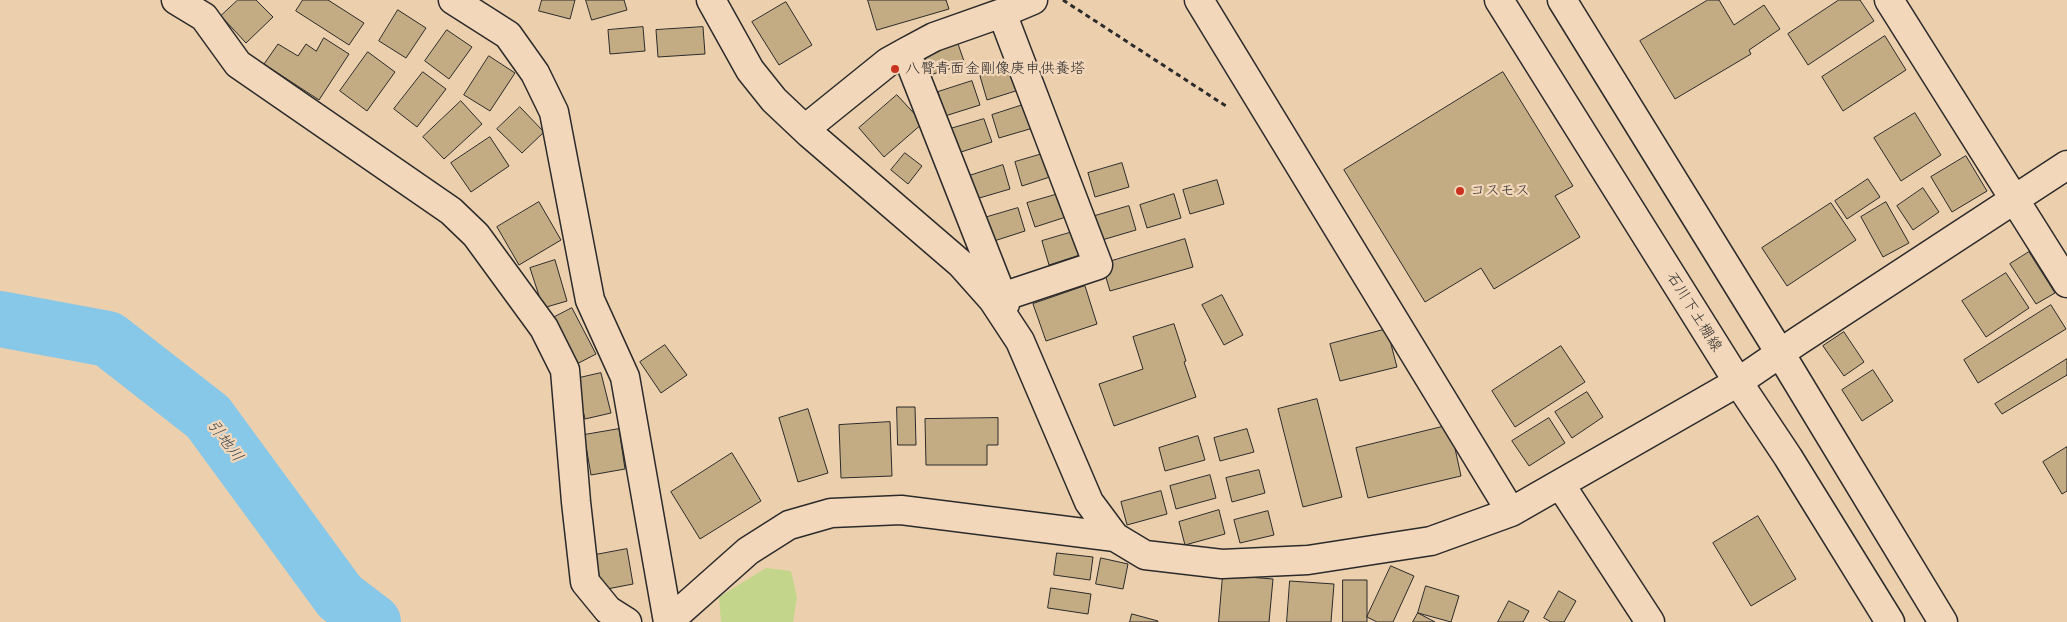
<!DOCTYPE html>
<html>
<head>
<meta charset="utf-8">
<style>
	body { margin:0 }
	canvas { display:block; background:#ecd0ae }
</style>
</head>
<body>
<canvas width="2067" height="622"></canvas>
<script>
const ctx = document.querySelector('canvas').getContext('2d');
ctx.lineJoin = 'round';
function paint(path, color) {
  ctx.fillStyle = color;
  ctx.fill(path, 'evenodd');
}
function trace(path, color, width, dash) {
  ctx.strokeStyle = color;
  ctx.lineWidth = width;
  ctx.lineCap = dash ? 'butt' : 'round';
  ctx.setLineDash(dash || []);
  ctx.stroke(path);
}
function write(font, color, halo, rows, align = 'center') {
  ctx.font = font + ' "Playpen Sans","Klee One",sans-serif';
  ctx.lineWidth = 4.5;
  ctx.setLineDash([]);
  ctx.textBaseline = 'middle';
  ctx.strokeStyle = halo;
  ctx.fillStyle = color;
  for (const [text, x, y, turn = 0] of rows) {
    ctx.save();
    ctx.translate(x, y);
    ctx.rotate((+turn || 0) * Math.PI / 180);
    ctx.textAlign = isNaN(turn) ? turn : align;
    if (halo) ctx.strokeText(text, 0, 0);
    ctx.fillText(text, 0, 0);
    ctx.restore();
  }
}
const green = new Path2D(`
	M 766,568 L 791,571 L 797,597 L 793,622 L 721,622 L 719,597 Z`);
const river = new Path2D(`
	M 0,319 L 108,339 L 208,417 L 340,597 L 373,622`);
const building = new Path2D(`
	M 238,0 L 256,0 L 273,17 L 246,43 L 221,16 Z
	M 303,0 L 328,0 L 364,23 L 349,45 L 296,11 Z
	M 542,0 L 575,0 L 570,19 L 539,11 Z
	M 586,0 L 624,0 L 627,10 L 592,20 Z
	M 868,0 L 946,0 L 949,9 L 877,30 Z
	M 1708,0 L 1719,0 L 1734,25 L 1764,5 L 1780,29 L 1749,50 L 1751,54 L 1675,99 L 1640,41 Z
	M 1839,0 L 1860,0 L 1874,21 L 1808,65 L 1788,34 Z
	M 786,2 L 812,45 L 779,65 L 752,22 Z
	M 398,10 L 426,28 L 406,58 L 379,41 Z
	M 643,27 L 645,51 L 610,54 L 608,30 Z
	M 703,27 L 705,54 L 658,57 L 656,30 Z
	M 447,30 L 472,47 L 449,79 L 425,61 Z
	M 1885,36 L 1906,70 L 1843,111 L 1822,77 Z
	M 324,38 L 349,54 L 319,100 L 264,64 L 278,44 L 298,56 L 306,44 L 316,51 Z
	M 957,41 L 965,64 L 930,75 L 923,51 Z
	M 368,52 L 395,72 L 367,111 L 340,91 Z
	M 489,56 L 515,73 L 490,111 L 464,95 Z
	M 1014,66 L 1022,89 L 987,100 L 980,76 Z
	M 423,72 L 446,89 L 417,127 L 394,109 Z
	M 1503,72 L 1573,186 L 1555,196 L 1580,237 L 1494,289 L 1481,268 L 1425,302 L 1344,170 Z
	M 972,81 L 980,105 L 945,116 L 938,92 Z
	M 897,95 L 923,123 L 884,157 L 859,128 Z
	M 461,101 L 482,124 L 444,159 L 423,137 Z
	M 1026,104 L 1033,128 L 999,138 L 992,115 Z
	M 520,107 L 544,132 L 522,153 L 497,129 Z
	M 1915,113 L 1941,155 L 1901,181 L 1874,138 Z
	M 984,119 L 992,142 L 958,153 L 950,129 Z
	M 490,137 L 509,166 L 471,192 L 451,163 Z
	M 1049,152 L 1056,175 L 1022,186 L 1015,162 Z
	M 905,153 L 922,166 L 908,184 L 891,170 Z
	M 1966,156 L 1987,191 L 1952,212 L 1931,177 Z
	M 1122,163 L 1129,187 L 1095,197 L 1088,173 Z
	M 1003,165 L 1010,189 L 976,199 L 969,176 Z
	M 1868,179 L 1880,197 L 1847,219 L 1835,201 Z
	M 1217,180 L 1224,204 L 1190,214 L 1183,190 Z
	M 1923,188 L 1939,212 L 1913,230 L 1897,206 Z
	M 1062,193 L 1069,216 L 1035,227 L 1027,203 Z
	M 1174,194 L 1181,218 L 1147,228 L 1140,205 Z
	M 539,202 L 561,240 L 519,265 L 497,227 Z
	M 1886,202 L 1909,243 L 1883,257 L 1861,217 Z
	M 1831,203 L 1856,240 L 1787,286 L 1762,248 Z
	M 1129,206 L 1136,230 L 1102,240 L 1095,216 Z
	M 1018,208 L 1025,231 L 991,242 L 984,218 Z
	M 1076,231 L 1083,254 L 1049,265 L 1042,241 Z
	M 1185,239 L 1193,267 L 1110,291 L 1102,264 Z
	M 2029,252 L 2055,293 L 2036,304 L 2010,264 Z
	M 555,260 L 567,301 L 543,308 L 530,268 Z
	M 2006,273 L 2029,308 L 1986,337 L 1962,301 Z
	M 1085,286 L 1097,324 L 1046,341 L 1033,304 Z
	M 1222,295 L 1243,335 L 1224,345 L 1202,305 Z
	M 2051,305 L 2066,329 L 1978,383 L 1964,360 Z
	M 572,308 L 596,354 L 573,366 L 549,320 Z
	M 1174,324 L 1186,361 L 1184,362 L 1196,397 L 1114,426 L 1099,384 L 1143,369 L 1133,337 Z
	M 1387,329 L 1397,367 L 1340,381 L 1330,344 Z
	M 1844,332 L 1864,362 L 1844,376 L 1823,346 Z
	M 665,345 L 687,375 L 661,393 L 640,362 Z
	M 1561,346 L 1585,382 L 1515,427 L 1492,391 Z
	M 2067,359 L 2067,375 L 2002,414 L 1995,404 Z
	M 1873,370 L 1893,401 L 1862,421 L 1842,390 Z
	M 601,373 L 611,413 L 585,419 L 575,379 Z
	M 1587,392 L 1603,417 L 1572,438 L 1555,412 Z
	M 1317,399 L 1342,497 L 1303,507 L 1278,409 Z
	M 897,407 L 915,407 L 916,445 L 898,445 Z
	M 808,409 L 828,473 L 798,482 L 779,418 Z
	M 998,418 L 998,445 L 987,445 L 987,465 L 926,465 L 925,419 Z
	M 1549,418 L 1565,443 L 1529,466 L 1512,441 Z
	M 890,422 L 892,476 L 841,478 L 839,425 Z
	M 1450,425 L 1461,476 L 1368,498 L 1356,448 Z
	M 619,429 L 625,469 L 591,475 L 584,435 Z
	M 1247,429 L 1254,452 L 1220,461 L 1214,438 Z
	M 1198,436 L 1205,460 L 1165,471 L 1159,448 Z
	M 2067,447 L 2067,491 L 2062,494 L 2043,462 Z
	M 732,453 L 761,501 L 700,539 L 671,492 Z
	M 1259,470 L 1265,493 L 1232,502 L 1226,478 Z
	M 1210,475 L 1216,498 L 1176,509 L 1170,486 Z
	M 1161,491 L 1167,514 L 1127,525 L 1121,502 Z
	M 1219,510 L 1225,534 L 1185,545 L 1179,522 Z
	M 1268,511 L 1274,535 L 1240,543 L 1234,520 Z
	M 1758,516 L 1796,579 L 1751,606 L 1713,543 Z
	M 627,549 L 633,584 L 602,590 L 595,555 Z
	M 1057,553 L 1093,557 L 1090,580 L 1054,575 Z
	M 1101,558 L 1128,564 L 1123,589 L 1096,584 Z
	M 1391,566 L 1414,576 L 1393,622 L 1377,622 L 1367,617 Z
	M 1223,575 L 1273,579 L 1269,622 L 1219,622 Z
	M 1343,580 L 1367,580 L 1367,622 L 1343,622 Z
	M 1290,581 L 1334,584 L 1331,622 L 1287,622 Z
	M 1426,586 L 1459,596 L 1451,622 L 1418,613 Z
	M 1051,588 L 1091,594 L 1088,614 L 1048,608 Z
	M 1559,591 L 1576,601 L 1564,622 L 1551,622 L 1544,618 Z
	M 1509,601 L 1529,611 L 1523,622 L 1498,622 Z
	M 1418,613 L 1435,622 L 1413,622 Z
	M 1132,614 L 1158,621 L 1158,622 L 1130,622 Z`);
const path = new Path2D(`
	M 1063,0 L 1229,108`);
const minor = new Path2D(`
	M 176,0 L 204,17 L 238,64 L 451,211 L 476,235 L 544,328 L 565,370 L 576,502 L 585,582 L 608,610 L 627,622
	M 453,0 L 508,35 L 535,73 L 554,112 L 590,300 L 625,377 L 668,622
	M 711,0 L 750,70 L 774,100 L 810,134 L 961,264 L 993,300 L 1020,341 L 1089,502 L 1115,537 L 1145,555 L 1222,564 L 1308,560 L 1431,541 L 1511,512 L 1738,382 L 1798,341 L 2067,165
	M 1199,0 L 1511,512
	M 1499,0 L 1738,382 L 1788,457 L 1890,622
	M 1562,0 L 1780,353 L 1943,622
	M 1889,0 L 2067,283
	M 1002,13 L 1098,265 L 1002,297
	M 906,52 L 1005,304
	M 805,129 L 888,62 L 906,52 L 934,37 L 1002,13 L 1033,0
	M 1560,484 L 1650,622
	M 668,622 L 748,551 L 789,525 L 831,513 L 901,510 L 1115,537`);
const markers = [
	[895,69,5,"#c8321e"],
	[1460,191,5,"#c8321e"]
];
const poiNames = [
	["八臀青面金剛像庚申供養塔",905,69],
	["コスモス",1470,191]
];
const streetNames = [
	["石川下土棚線",1694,312,58]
];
const waterNames = [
	["引地川",225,441,53]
];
paint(green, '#c3d58a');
trace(river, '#87c7e8', 56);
paint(building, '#c3ab83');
trace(building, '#2b2b2b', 1);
trace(minor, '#2b2b2b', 31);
trace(path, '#2b2b2b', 3, [5, 4]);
trace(minor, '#f3d7ba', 28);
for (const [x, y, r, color] of markers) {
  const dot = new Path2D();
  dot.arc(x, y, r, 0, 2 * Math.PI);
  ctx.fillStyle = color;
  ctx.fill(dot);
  trace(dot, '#f3d7ba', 2);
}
write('15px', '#2b2b2b', '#f3d7ba', poiNames, 'left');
write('15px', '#2b2b2b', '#f3d7ba', streetNames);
write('italic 16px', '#3d4a51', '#f3d7ba', waterNames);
</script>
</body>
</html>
